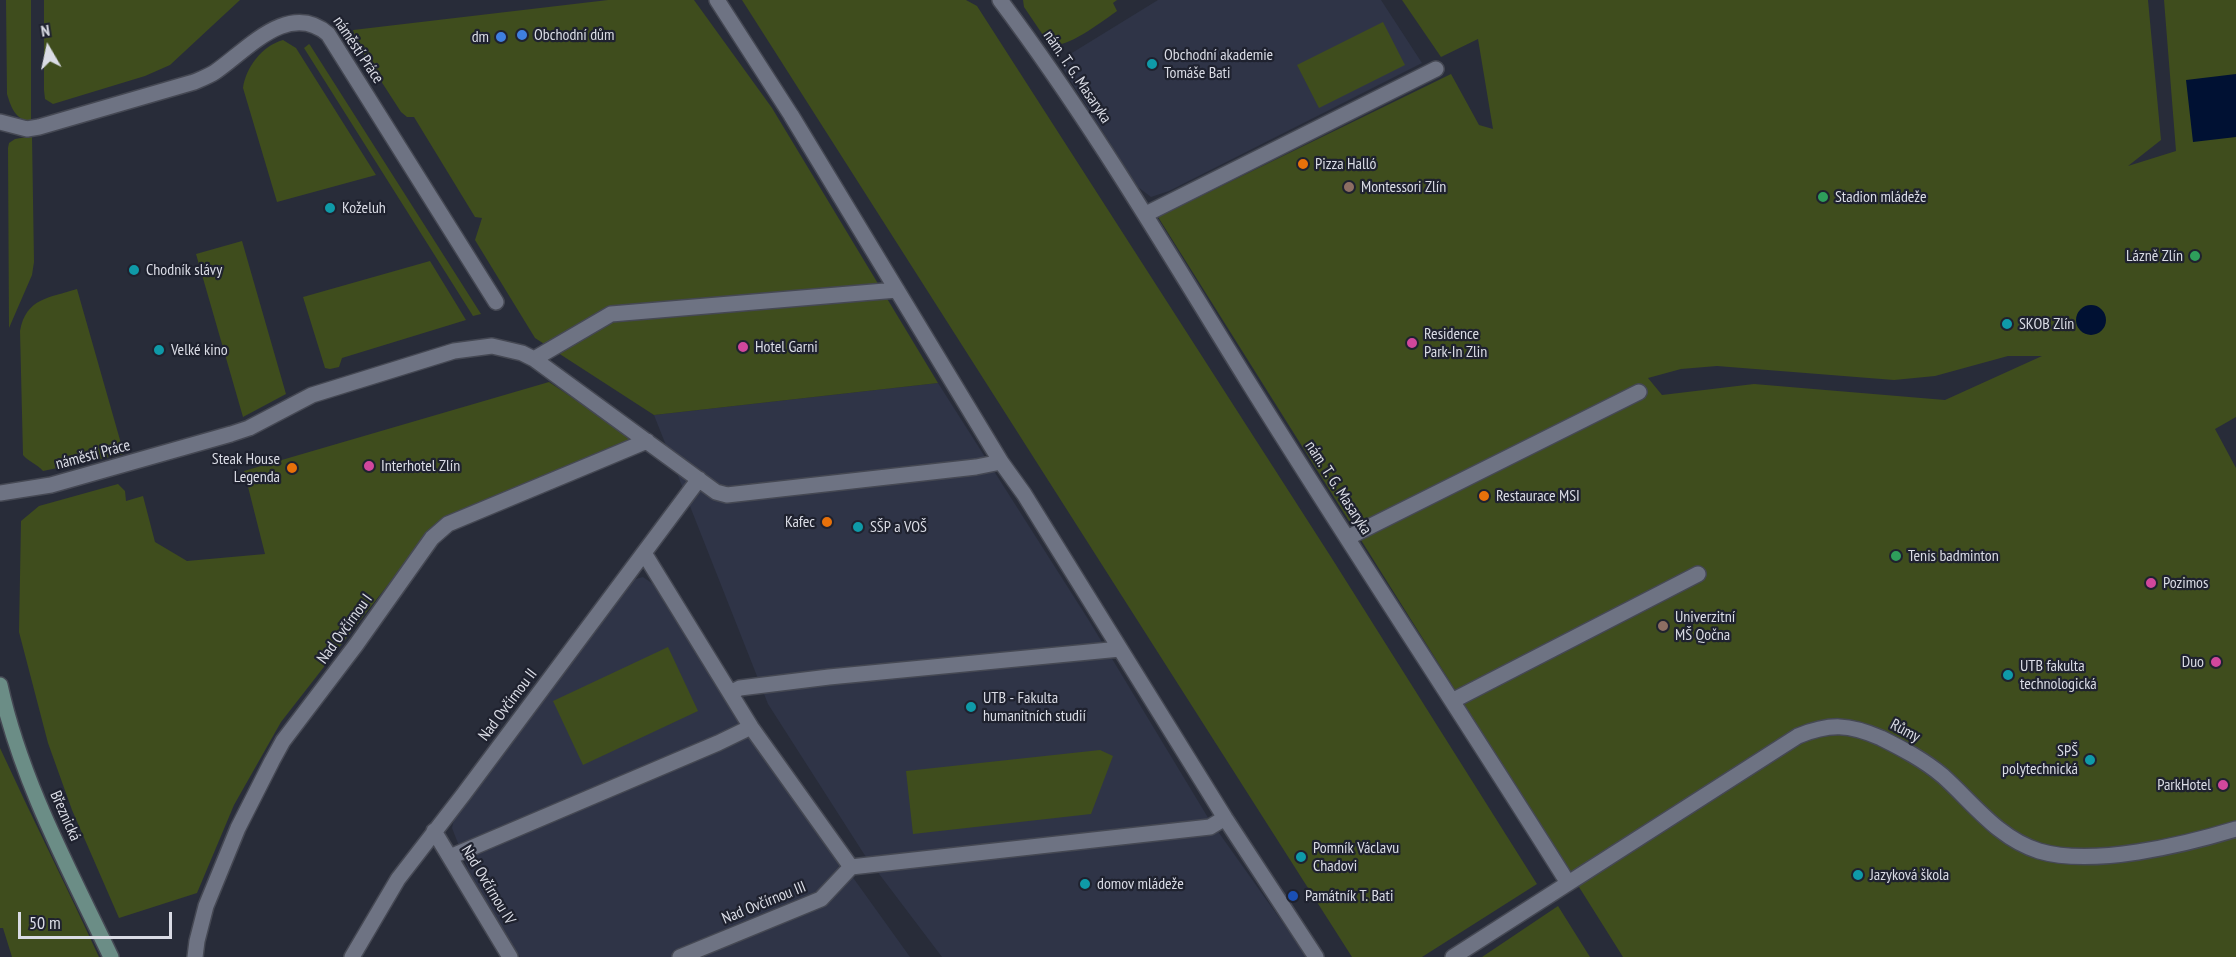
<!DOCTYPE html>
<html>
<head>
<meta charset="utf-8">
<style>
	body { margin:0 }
	#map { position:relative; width:2236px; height:957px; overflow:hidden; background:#282c39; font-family:"PT Sans Narrow",sans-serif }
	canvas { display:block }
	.north { position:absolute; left:18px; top:18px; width:60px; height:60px; -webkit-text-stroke:4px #1f222f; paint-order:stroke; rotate:351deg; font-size:16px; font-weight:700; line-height:24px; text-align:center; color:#dadce5 }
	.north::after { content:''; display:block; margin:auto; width:21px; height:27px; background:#dadce5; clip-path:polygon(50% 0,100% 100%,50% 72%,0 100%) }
	.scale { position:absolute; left:18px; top:912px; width:154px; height:27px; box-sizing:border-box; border:3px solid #dadce5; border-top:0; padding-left:8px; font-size:18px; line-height:21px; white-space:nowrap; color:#dadce5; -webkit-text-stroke:4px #1f222f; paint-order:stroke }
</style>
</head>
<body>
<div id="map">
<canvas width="2236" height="957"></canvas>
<div class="north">N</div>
<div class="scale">50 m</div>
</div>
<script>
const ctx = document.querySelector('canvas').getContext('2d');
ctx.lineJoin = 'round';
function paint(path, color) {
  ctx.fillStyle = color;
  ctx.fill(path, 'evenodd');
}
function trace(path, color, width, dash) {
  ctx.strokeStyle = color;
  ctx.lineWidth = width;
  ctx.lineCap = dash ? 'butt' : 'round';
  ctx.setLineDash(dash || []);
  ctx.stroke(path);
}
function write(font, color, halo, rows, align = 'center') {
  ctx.font = font + ' "PT Sans Narrow",sans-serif';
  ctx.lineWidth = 4.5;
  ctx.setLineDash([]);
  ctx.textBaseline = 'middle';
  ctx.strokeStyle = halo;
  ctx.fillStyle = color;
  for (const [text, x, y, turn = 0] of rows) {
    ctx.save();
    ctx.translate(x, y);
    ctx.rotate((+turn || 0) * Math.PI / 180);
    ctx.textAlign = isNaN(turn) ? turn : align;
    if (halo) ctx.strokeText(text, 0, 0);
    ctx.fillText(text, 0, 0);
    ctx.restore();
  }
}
const built = new Path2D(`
	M 1158,0 L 1381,0 L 1422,63 L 1169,191 L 1151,197 L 1138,187 L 1060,64 L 1067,56 Z
	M 938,383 L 1088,619 L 1207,816 L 1307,957 L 942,957 L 864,854 L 768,704 L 654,415 Z
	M 643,577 L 653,584 L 727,702 L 910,957 L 520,957 L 472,879 L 452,828 L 454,819 L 632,580 Z`);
const green = new Path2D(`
	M 6,0 L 31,0 L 31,121 C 15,120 11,107 7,94 Z
	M 44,0 L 240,0 L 170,65 L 145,76 L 53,104 L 45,99 L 44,90 Z
	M 608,0 L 694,0 L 772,108 L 938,383 L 654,415 L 535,338 L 475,240 L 482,218 L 475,217 L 414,117 L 407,117 L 401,112 L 357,44 L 353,30 Z
	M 742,0 L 966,0 L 977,6 L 1331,557 L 1537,884 L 1422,957 L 1352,957 Z
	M 1023,0 L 1117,0 L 1113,3 L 1117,11 C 1104,20 1063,52 1049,44 L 1024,7 Z
	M 1402,0 L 2148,0 L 2161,140 L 2128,166 L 2176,151 L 2164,0 L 2236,0 L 2236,417 L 2215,429 L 2236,468 L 2236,957 L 1623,957 L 1158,217 L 1451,74 L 1479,125 L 1493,129 L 1478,39 L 1441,57 ZM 2008,356 L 2042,356 L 1945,400 L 1754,384 L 1662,395 L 1648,378 L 1681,369 L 1717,366 L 1894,380 L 1935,376 Z
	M 1383,22 L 1405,65 L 1319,108 L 1297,65 Z
	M 283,40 L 296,48 L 376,175 L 277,202 L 243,88 C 246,67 262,46 283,40 Z
	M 309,44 L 310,45 L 481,314 L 473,316 L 304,48 Z
	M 32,136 L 34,262 L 32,275 L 9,328 L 8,148 L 9,143 L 15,139 Z
	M 242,241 L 286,394 L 243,417 L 196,254 Z
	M 430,261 L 466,320 L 342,358 L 339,367 L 330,369 L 325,368 L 303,297 Z
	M 77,289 L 124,454 L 43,471 C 37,464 29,462 23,455 L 20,331 C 26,298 49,298 77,289 Z
	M 549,382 L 631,437 L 645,450 L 455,527 L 401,568 L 281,722 L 234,805 L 197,893 L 119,918 L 72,810 L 48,743 L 19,632 L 21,521 L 39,506 L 118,484 L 125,491 L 126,501 L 143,496 L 155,542 L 187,561 L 265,554 L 244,471 Z
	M 668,647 L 698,711 L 583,765 L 553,701 Z
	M 0,748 C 32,818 67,887 99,957 L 12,957 L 3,928 L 0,928 Z
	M 1100,750 L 1113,756 L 1091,814 L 913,834 L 906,771 Z
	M 1558,906 L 1590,957 L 1482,957 Z`);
const water = new Path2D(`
	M 2236,74 L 2236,137 L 2193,142 L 2186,80 Z
	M2076 320a15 15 0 1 1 30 0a15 15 0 1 1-30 0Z`);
const street = new Path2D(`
	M 717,0 L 791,115 L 1001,462 L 1024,494 L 1225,818 L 1316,957
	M 1000,0 C 1091,121 1167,251 1247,380 C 1352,549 1462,714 1568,883
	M 0,122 L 27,129 L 39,127 L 194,82 C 201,79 209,76 215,72 C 247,50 289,0 328,34 L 496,302
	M 1146,214 L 1436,69
	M 534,359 L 611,314 L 897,290
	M 0,493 L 51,485 L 231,434 L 249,428 L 312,395 L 454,351 L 492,346 L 522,353 L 534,359 L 716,492 L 727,495 L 976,467 L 1001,462
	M 1349,537 L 1639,392
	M 644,553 L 751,727 L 851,867 L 1210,827 L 1225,818
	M 730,693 L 740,688 L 829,677 L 1120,649
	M 1452,701 L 1698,574
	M 434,831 L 510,957
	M 450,857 L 718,743 L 751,727
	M 195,957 L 197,941 L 206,906 L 238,828 L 272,761 L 283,741 L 356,645 L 432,538 L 448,524 L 647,441
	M 352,957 L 398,879 L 463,795 L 699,479
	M 680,957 L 821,899 L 851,867
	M 1453,957 L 1798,736 C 1830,723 1849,724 1881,738 C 1903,749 1924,760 1943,776 C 1974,804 1998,838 2039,851 C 2093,867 2183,845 2236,829`);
const secondary = new Path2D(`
	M 0,685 C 21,781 69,869 111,957`);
const markers = [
	[522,35,6,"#3f7fe0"],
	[501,37,6,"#3f7fe0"],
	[1152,64,6,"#0f9aa8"],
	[1303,164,6,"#e8710a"],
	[1349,187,6,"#8d6e63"],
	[1823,197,6,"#2e9e5b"],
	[330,208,6,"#0f9aa8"],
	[2195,256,6,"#2e9e5b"],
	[134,270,6,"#0f9aa8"],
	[2007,324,6,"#0f9aa8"],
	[1412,343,6,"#d1479c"],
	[743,347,6,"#d1479c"],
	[159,350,6,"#0f9aa8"],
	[369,466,6,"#d1479c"],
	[292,468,6,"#e8710a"],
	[1484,496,6,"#e8710a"],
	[827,522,6,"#e8710a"],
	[858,527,6,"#0f9aa8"],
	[1896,556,6,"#2e9e5b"],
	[2151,583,6,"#d1479c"],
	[1663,626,6,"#8d6e63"],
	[2216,662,6,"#d1479c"],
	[2008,675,6,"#0f9aa8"],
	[971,707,6,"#0f9aa8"],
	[2090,760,6,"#0f9aa8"],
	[2223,785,6,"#d1479c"],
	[1301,857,6,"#0f9aa8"],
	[1858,875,6,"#0f9aa8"],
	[1085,884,6,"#0f9aa8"],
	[1293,896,6,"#1a4fb4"]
];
const poiNames = [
	["Obchodní dům",534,35],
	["dm",489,37,"right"],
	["Obchodní akademie",1164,55],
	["Tomáše Bati",1164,73],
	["Pizza Halló",1315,164],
	["Montessori Zlín",1361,187],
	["Stadion mládeže",1835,197],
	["Koželuh",342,208],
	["Lázně Zlín",2183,256,"right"],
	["Chodník slávy",146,270],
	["SKOB Zlín",2019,324],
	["Residence",1424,334],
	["Park-In Zlin",1424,352],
	["Hotel Garni",755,347],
	["Velké kino",171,350],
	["Steak House",280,459,"right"],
	["Legenda",280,477,"right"],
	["Interhotel Zlín",381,466],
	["Restaurace MSI",1496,496],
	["Kafec",815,522,"right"],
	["SŠP a VOŠ",870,527],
	["Tenis badminton",1908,556],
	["Pozimos",2163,583],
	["Univerzitní",1675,617],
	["MŠ Qočna",1675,635],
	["Duo",2204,662,"right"],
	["UTB fakulta",2020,666],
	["technologická",2020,684],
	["UTB - Fakulta",983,698],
	["humanitních studií",983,716],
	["SPŠ",2078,751,"right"],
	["polytechnická",2078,769,"right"],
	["ParkHotel",2211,785,"right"],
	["Pomník Václavu",1313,848],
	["Chadovi",1313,866],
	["Jazyková škola",1870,875],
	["domov mládeže",1097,884],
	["Památník T. Bati",1305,896]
];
const streetNames = [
	["náměstí Práce",358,50,56],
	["nám. T. G. Masaryka",1077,77,56],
	["náměstí Práce",93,455,-15],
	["nám. T. G. Masaryka",1338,488,57],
	["Nad Ovčírnou I",345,629,-54],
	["Nad Ovčírnou II",508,705,-53],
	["Růmy",1905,731,28],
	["Březnická",65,816,66],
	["Nad Ovčírnou IV",488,885,59],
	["Nad Ovčírnou III",764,903,-22]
];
paint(built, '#2f3447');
paint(green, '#3f4d1d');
paint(water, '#013');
trace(street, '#454853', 18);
trace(secondary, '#454853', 18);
trace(street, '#6e7383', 15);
trace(secondary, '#6b8d86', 15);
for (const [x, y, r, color] of markers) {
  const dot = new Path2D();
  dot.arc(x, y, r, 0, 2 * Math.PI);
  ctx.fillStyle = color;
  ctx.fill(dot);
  trace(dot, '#1f222f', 2);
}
write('16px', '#dadce5', '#1f222f', poiNames, 'left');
write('16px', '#dadce5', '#1f222f', streetNames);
</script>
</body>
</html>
